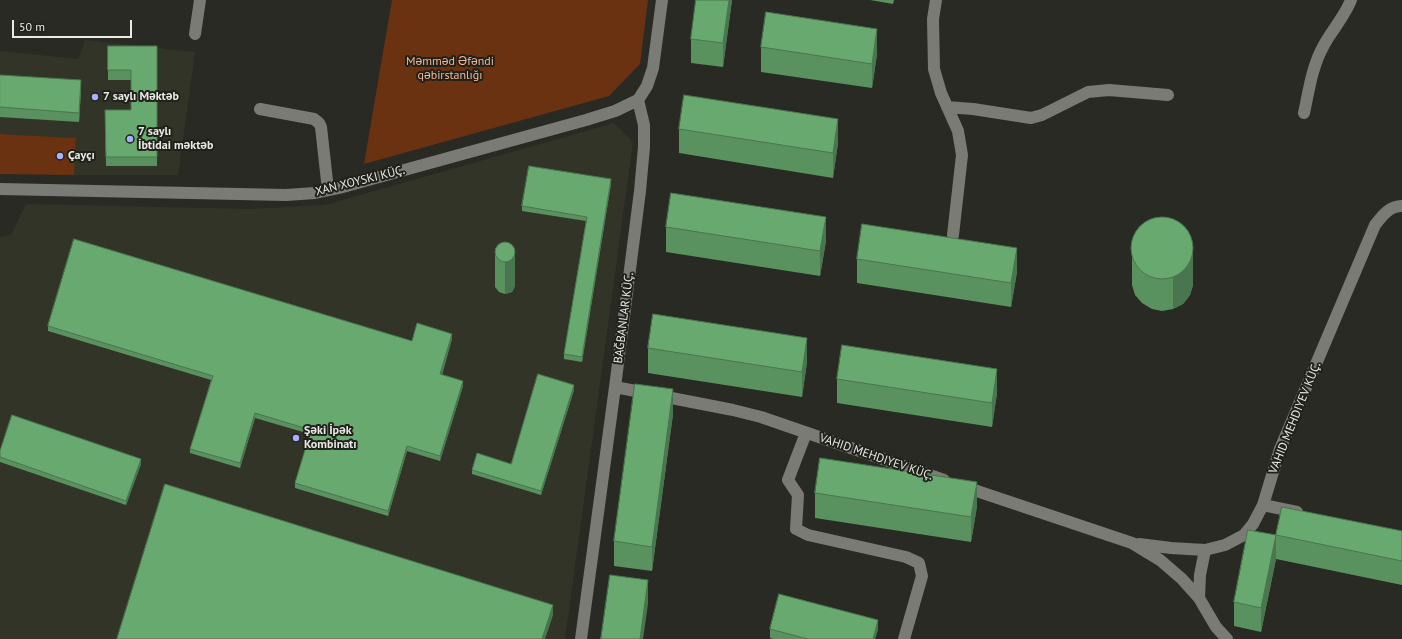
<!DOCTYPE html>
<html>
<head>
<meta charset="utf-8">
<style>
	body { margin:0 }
	#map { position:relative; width:1402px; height:639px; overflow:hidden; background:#292a24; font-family:"PT Sans",sans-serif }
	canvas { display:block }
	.scale { position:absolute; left:12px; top:20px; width:120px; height:18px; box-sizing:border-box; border:2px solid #e9eae5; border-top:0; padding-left:5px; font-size:12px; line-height:14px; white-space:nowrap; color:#e9eae5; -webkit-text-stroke:3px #20211a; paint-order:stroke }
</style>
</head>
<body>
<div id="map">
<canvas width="1402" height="639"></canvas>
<div class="scale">50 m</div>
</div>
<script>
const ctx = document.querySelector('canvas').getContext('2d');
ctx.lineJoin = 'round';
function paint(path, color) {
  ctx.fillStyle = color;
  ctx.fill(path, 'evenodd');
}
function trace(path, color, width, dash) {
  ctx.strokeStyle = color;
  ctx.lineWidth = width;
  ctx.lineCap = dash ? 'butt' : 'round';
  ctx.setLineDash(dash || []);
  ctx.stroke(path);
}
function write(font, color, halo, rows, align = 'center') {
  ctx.font = font + ' "PT Sans",sans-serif';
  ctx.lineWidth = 4;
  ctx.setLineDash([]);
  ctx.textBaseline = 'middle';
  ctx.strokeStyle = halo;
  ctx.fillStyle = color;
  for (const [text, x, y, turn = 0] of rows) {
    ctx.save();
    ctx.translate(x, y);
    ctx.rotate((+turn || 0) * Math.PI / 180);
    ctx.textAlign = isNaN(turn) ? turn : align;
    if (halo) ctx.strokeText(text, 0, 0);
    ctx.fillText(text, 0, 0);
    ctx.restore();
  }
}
const built = new Path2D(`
	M 85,40 L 195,52 L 178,175 L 74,175 L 76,138 L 0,134 L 0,51 L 78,59 Z
	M 614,123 L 633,142 L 565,639 L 0,639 L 0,237 L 11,235 L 26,204 L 251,209 L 325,205 Z`);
const green = new Path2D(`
	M 392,0 L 648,0 L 640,64 L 609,96 L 364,164 Z
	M 0,134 L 76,138 L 74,175 L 0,174 Z`);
const minor = new Path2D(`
	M 936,0 L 933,19 L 934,69 L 941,93 L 958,131 L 962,155 L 953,235
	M 195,34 L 200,0
	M 947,107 L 973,109 L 1031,118 L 1042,115 L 1088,92 L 1109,90 L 1168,95
	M 260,109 L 314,119 L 319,123 L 321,127 L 328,190
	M 1304,113 C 1309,90 1312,66 1324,45 C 1332,30 1345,16 1351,0
	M 0,189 L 286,195 L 315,193 L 339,188 L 586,120 L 615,111 L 638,100
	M 615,387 L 733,410 L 761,417 L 944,480
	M 806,433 L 788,480 L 798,495 L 796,529 L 808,535 L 906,557 L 919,563 L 922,576 L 904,639
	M 962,486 L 1132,543 L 1160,560 L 1182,579 L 1199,598 L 1216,627 L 1227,639
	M 1263,505 L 1297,512
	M 1139,544 L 1171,548 L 1205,550 L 1225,545 L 1244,535 L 1253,524 L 1263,505 L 1280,449 L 1375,225 C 1382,216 1389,206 1402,206
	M 1199,598 L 1200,575 L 1205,550
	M 581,639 L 615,387 L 640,191 L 644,147 L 644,125 L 638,100 L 647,86 L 653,68 L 662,0`);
const wall = new Path2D(`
	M 696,0 L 732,0 L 723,67 L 691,63 L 691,39 Z
	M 870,0 L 894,0 L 893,4 Z
	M 108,46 L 157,46 L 157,166 L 106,166 L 105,110 L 131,110 L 131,80 L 108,80 Z
	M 761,47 L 877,54 L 872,88 L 761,72 Z
	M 0,75 L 81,90 L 79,122 L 0,117 Z
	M 679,129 L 838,143 L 833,178 L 679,153 Z
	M 611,184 L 582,362 L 564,359 L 564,354 L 586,221 L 522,211 L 522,206 Z
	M 666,227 L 826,241 L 820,276 L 666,252 Z
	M 499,244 L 515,286 L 512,292 L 505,294 L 499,292 L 495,287 L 495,249 Z
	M 1132,254 L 1193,274 L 1193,285 L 1190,295 L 1183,304 L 1173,309 L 1162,311 L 1152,309 L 1142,303 L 1135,295 L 1132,285 Z
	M 857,259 L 1017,272 L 1011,307 L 857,283 Z
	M 48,326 L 412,341 L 452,339 L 442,375 L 463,386 L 440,461 L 407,451 L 388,516 L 295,488 L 295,483 L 310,434 L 255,418 L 240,468 L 190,453 L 190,449 L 211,380 L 48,331 Z
	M 648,348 L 807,362 L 802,397 L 648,373 Z
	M 837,379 L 997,393 L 992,427 L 837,403 Z
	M 574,390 L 541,495 L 472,474 L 472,470 L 511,464 Z
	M 673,414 L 652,571 L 614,566 L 614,541 Z
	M 0,451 L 141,464 L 126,505 L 0,462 Z
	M 815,493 L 977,506 L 971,542 L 815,518 Z
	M 1402,531 L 1402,585 L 1276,559 L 1261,632 L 1234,626 L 1234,602 L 1276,535 Z
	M 770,629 L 878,629 L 875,639 L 773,639 L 770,638 Z`);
const shadedWall = new Path2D(`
	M 729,0 L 732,0 L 723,67 L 723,43 Z
	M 877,29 L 877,54 L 872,88 L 872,64 Z
	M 81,80 L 81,90 L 79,122 L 79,113 Z
	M 838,119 L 838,143 L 833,178 L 833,153 Z
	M 611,179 L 611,184 L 582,362 L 582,357 Z
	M 826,217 L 826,241 L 820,276 L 820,251 Z
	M 1193,243 L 1193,285 L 1190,295 L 1183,304 L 1173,309 L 1173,278 Z
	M 1017,248 L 1017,272 L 1011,307 L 1011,283 Z
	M 515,255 L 515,286 L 512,292 L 505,294 L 505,262 Z
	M 452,334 L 452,339 L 440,379 L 440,374 Z
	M 807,338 L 807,362 L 802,397 L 802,372 Z
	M 997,369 L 997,393 L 992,427 L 992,403 Z
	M 463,381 L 463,386 L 440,461 L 440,456 Z
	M 574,385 L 574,390 L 541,495 L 541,491 Z
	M 673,389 L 673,414 L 652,571 L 652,547 Z
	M 255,413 L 255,418 L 240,468 L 240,463 Z
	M 407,446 L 407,451 L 388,516 L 388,511 Z
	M 141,459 L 141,464 L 126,505 L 126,501 Z
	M 977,482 L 977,506 L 971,542 L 971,517 Z
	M 1276,535 L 1276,559 L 1261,632 L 1261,608 Z
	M 648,580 L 648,604 L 643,639 L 640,639 Z
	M 553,605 L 553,615 L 545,639 L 542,639 Z
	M 878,620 L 878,629 L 875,639 L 873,639 Z`);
const building = new Path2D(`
	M 696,0 L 729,0 L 723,43 L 691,39 Z
	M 766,12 L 877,29 L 872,64 L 761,47 Z
	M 108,46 L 157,46 L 157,157 L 106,157 L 105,110 L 131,110 L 131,70 L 108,70 Z
	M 0,75 L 81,80 L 79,113 L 0,107 Z
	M 684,95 L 838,119 L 833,153 L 679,129 Z
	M 529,166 L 611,179 L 582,357 L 564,354 L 587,217 L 522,206 Z
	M 671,193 L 826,217 L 820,251 L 666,227 Z
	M1131 248a31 31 0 1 1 62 0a31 31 0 1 1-62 0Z
	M 862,224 L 1017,248 L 1011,283 L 857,259 Z
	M 74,239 L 412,341 L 417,323 L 452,334 L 440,374 L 463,381 L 440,456 L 407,446 L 388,511 L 295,483 L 311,430 L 255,413 L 240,463 L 190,449 L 213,376 L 48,326 Z
	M495 252a10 10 0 1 1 20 0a10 10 0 1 1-20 0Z
	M 653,314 L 807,338 L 802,372 L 648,348 Z
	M 842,345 L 997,369 L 992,403 L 837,379 Z
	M 538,374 L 574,385 L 541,491 L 472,470 L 477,453 L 511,464 Z
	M 635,384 L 673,389 L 652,547 L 614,541 Z
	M 12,415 L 141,459 L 126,501 L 0,457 L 0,451 Z
	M 820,458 L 977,482 L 971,517 L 815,493 Z
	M 165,484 L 553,605 L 542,639 L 117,639 Z
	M 1282,507 L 1402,531 L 1402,561 L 1276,535 Z
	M 1248,530 L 1276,535 L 1261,608 L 1234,602 Z
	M 610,575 L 648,580 L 640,639 L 601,639 Z
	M 779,594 L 878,620 L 873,639 L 808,639 L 770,629 Z`);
const markers = [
	[95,97,4,"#a7b0fc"],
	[130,139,4,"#a7b0fc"],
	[60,156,4,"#a7b0fc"],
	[296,438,4,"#a7b0fc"]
];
const parkNames = [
	["Məmməd Əfəndi",450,62],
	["qəbirstanlığı",450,76]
];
const poiNames = [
	["7 saylı Məktəb",103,97],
	["7 saylı",138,132],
	["İbtidai məktəb",138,146],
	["Çayçı",68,156],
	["Şəki İpək",304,431],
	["Kombinatı",304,445]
];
const streetNames = [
	["XAN XOYSKI KÜÇ.",360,181,-14],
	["BAĞBANLAR KÜÇ.",624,318,-83],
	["VAHID MEHDIYEV KÜÇ.",1295,418,-68],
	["VAHID MEHDIYEV KÜÇ.",876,457,19]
];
paint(built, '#333428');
paint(green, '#6a3211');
trace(minor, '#7a7b74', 12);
paint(wall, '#59915f');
paint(shadedWall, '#49764e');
paint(building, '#68a96f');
trace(building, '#49764e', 1);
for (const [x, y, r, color] of markers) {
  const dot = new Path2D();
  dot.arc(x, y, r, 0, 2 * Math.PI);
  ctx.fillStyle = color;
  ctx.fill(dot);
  trace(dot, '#20211a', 1.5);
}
write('12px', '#f4b797', '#20211a', parkNames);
write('bold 12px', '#e9eae5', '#20211a', poiNames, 'left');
write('12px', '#e9eae5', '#20211a', streetNames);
</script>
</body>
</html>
